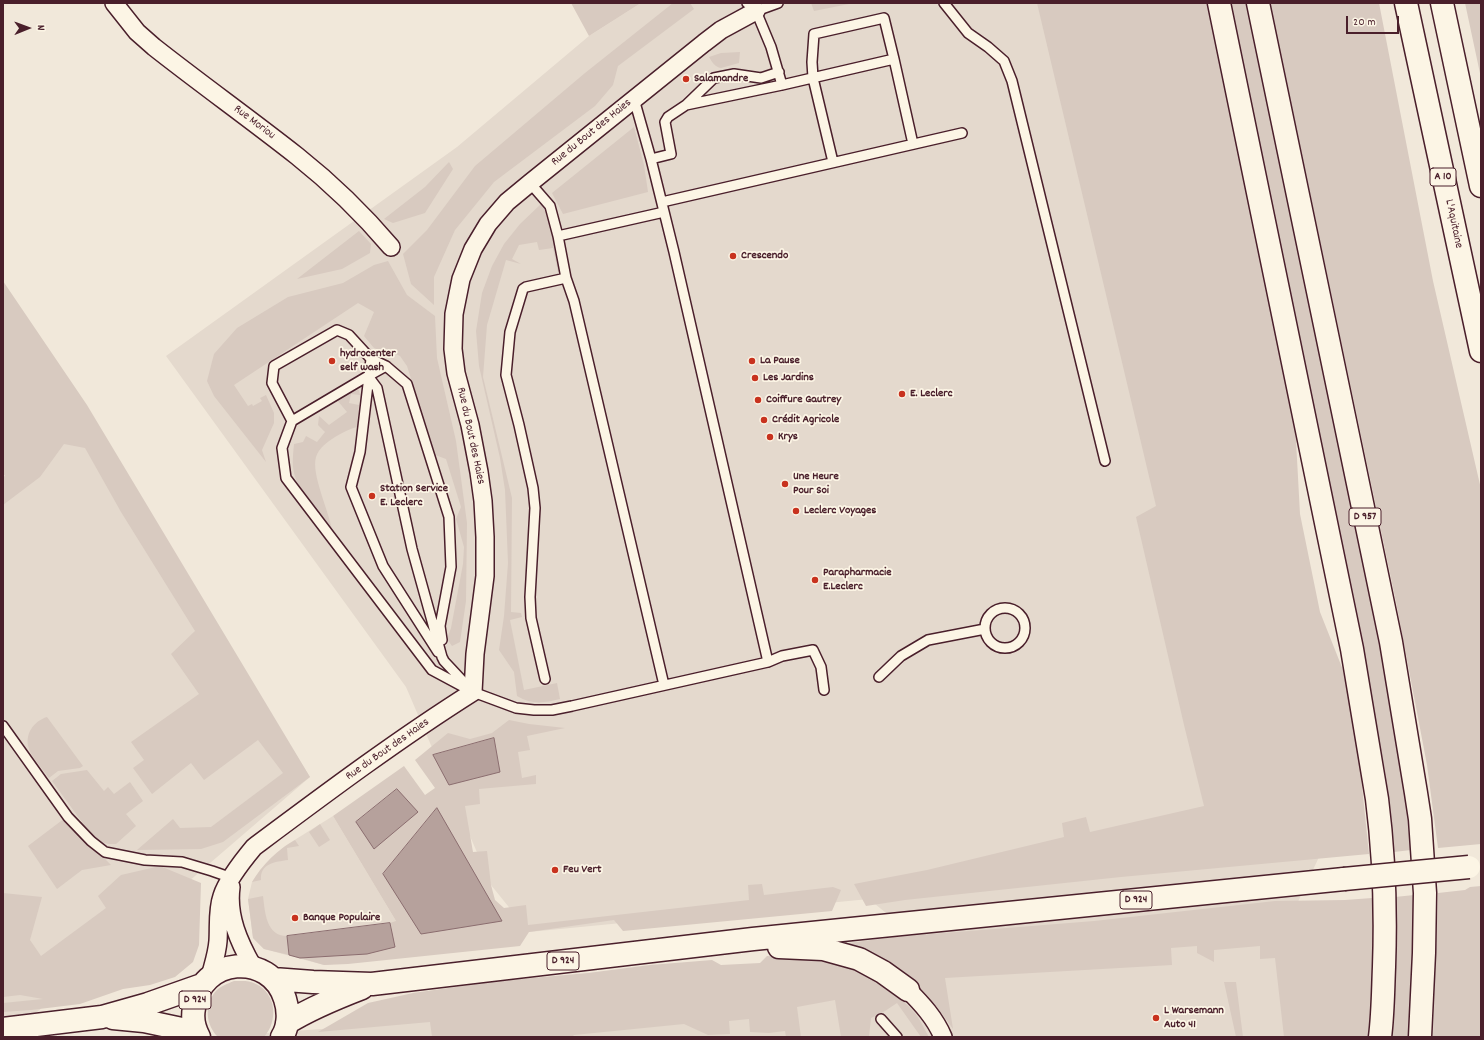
<!DOCTYPE html>
<html>
<head>
<meta charset="utf-8">
<style>
	body { margin:0 }
	#map { position:relative; width:1484px; height:1040px; overflow:hidden; background:#f1e8da; font-family:Dekko,sans-serif }
	canvas { display:block }
	.frame { position:absolute; inset:0; border:4px solid #4a1f2b; pointer-events:none }
	.north { position:absolute; left:8px; top:8px; width:40px; height:40px; -webkit-text-stroke:3px #fcf5e5; paint-order:stroke; rotate:89deg; font-size:11px; font-weight:700; line-height:16px; text-align:center; color:#4a1f2b }
	.north::after { content:''; display:block; margin:auto; width:14px; height:18px; background:#4a1f2b; clip-path:polygon(50% 0,100% 100%,50% 72%,0 100%) }
	.scale { position:absolute; left:1346px; top:16px; width:53px; height:18px; box-sizing:border-box; border:2px solid #4a1f2b; border-top:0; padding-left:5px; font-size:12px; line-height:14px; white-space:nowrap; color:#4a1f2b; -webkit-text-stroke:3px #fcf5e5; paint-order:stroke }
</style>
</head>
<body>
<div id="map">
<canvas width="1484" height="1040"></canvas>
<div class="frame"></div>
<div class="north">N</div>
<div class="scale">20 m</div>
</div>
<script>
const ctx = document.querySelector('canvas').getContext('2d');
ctx.lineJoin = 'round';
function paint(path, color) {
  ctx.fillStyle = color;
  ctx.fill(path, 'evenodd');
}
function trace(path, color, width, dash) {
  ctx.strokeStyle = color;
  ctx.lineWidth = width;
  ctx.lineCap = dash ? 'butt' : 'round';
  ctx.setLineDash(dash || []);
  ctx.stroke(path);
}
function write(font, color, halo, rows, align = 'center') {
  ctx.font = font + ' Dekko,sans-serif';
  ctx.lineWidth = 3.5;
  ctx.setLineDash([]);
  ctx.textBaseline = 'middle';
  ctx.strokeStyle = halo;
  ctx.fillStyle = color;
  for (const [text, x, y, turn = 0] of rows) {
    ctx.save();
    ctx.translate(x, y);
    ctx.rotate((+turn || 0) * Math.PI / 180);
    ctx.textAlign = isNaN(turn) ? turn : align;
    if (halo) ctx.strokeText(text, 0, 0);
    ctx.fillText(text, 0, 0);
    ctx.restore();
  }
}
const built = new Path2D(`
	M 641,3 L 1148,3 L 1343,806 L 1280,940 L 1481,928 L 1481,1037 L 213,1037 L 443,1020 L 877,993 L 942,959 L 869,899 L 529,932 L 491,885 L 406,687 L 166,356 L 457,147 L 589,36 Z
	M 86,419 L 310,777 L 8,1037 L 3,1037 L 3,477 Z
	M 333,816 L 417,956 L 324,965 L 264,949 L 253,938 L 248,899 L 252,882 L 260,870 L 285,846 Z`);
const green = new Path2D(`
	M 571,3 L 641,3 L 589,36 Z
	M 673,3 L 690,3 L 694,9 L 618,66 L 613,85 L 595,106 L 494,182 L 455,230 L 434,277 L 434,305 L 411,284 L 403,254 L 427,230 L 475,166 L 585,73 Z
	M 811,3 L 854,3 L 814,11 Z
	M 1037,3 L 1207,3 L 1295,422 L 1300,514 L 1320,612 L 1343,670 L 1359,757 L 1369,854 L 1121,877 L 905,900 L 866,906 L 854,884 L 927,870 L 1064,837 L 1062,823 L 1086,817 L 1090,832 L 1204,806 L 1184,725 L 1136,517 L 1156,506 Z
	M 1229,3 L 1249,3 L 1368,580 L 1402,762 L 1411,850 L 1394,852 L 1385,771 L 1354,605 Z
	M 1270,3 L 1379,3 L 1433,281 L 1481,489 L 1481,844 L 1438,848 L 1427,765 L 1396,602 Z
	M 1465,3 L 1481,3 L 1481,78 Z
	M 740,52 L 739,63 L 721,68 C 715,67 712,62 709,57 L 721,53 Z
	M 634,127 L 644,165 L 648,192 L 563,214 L 552,193 Z
	M 449,162 L 453,169 L 425,213 L 393,223 L 384,219 L 425,187 Z
	M 541,204 L 547,211 L 560,271 L 558,272 L 553,248 L 539,250 L 537,242 L 519,245 L 512,259 L 521,264 L 506,260 L 487,325 L 483,377 L 512,498 L 511,612 L 521,613 L 522,617 L 510,620 L 524,690 L 557,683 L 560,699 C 544,703 532,705 517,696 L 514,672 L 499,650 L 504,616 L 508,563 L 505,490 L 500,458 L 479,366 L 476,331 L 482,293 L 492,266 L 504,244 L 520,224 Z
	M 359,231 L 371,244 L 370,253 L 342,269 L 297,279 Z
	M 388,261 L 407,295 L 435,316 L 437,358 L 456,441 L 467,523 L 466,601 L 460,642 L 452,646 L 447,639 L 451,628 L 463,564 L 464,547 L 456,519 L 461,507 L 446,459 L 435,455 L 407,366 L 400,356 L 390,351 L 381,351 L 374,348 L 364,336 L 374,312 L 358,303 L 234,385 L 248,406 L 252,404 L 253,406 L 262,401 L 260,398 L 266,395 L 274,413 L 274,423 L 262,450 L 266,462 L 214,396 L 207,381 L 214,354 L 237,328 L 288,297 L 343,283 L 374,265 Z
	M 3,281 L 87,405 L 310,777 L 223,842 L 201,849 L 137,850 L 173,819 L 180,828 L 211,827 L 283,773 L 258,740 L 204,780 L 191,763 L 152,794 L 133,768 L 144,760 L 131,742 L 199,694 L 171,654 L 195,631 L 121,512 L 85,448 L 64,444 L 40,477 L 3,505 L 3,477 L 5,476 L 3,474 Z
	M 355,388 L 359,390 L 360,395 L 351,394 L 349,403 L 359,405 L 357,427 C 349,429 342,433 335,437 C 327,442 319,448 316,457 C 311,474 329,511 332,530 C 322,516 297,489 294,473 C 292,464 293,454 294,444 L 303,442 L 306,436 L 317,442 L 325,432 L 318,425 L 319,416 L 329,425 L 347,412 L 337,400 Z
	M 47,717 L 83,766 L 80,768 L 58,771 L 49,778 C 44,771 31,756 29,749 C 24,734 34,721 47,717 Z
	M 509,720 L 529,724 L 565,728 L 527,736 L 530,750 L 518,752 L 522,778 L 536,775 L 536,784 L 479,789 L 480,804 L 465,806 L 473,852 L 487,851 L 491,885 L 495,900 L 504,908 L 526,905 L 528,925 L 749,900 L 748,885 L 762,884 L 764,895 L 833,887 L 841,890 L 832,911 L 623,931 L 614,920 L 529,932 L 520,946 L 348,964 L 324,965 L 300,958 L 367,954 L 392,929 L 390,923 L 396,921 L 333,816 L 404,766 L 425,795 L 435,788 L 415,760 L 448,733 L 470,739 L 492,733 Z
	M 87,770 L 104,791 L 108,787 L 114,794 L 130,782 L 143,801 L 126,814 L 136,826 L 116,844 L 109,844 L 100,842 L 90,833 L 52,781 L 61,774 Z
	M 65,818 L 111,865 L 82,870 L 57,889 L 28,846 Z
	M 320,824 L 330,840 L 319,847 L 309,832 Z
	M 295,840 L 299,846 L 287,848 L 288,860 C 275,862 260,863 261,880 L 252,882 C 263,864 277,850 295,840 Z
	M 160,866 L 201,883 L 199,945 L 193,962 L 175,977 L 150,985 L 123,989 L 80,1004 L 31,1010 L 3,1012 L 3,1003 L 43,999 L 20,995 L 3,997 L 3,893 L 42,897 L 30,940 L 41,956 L 106,908 L 98,896 L 121,875 Z
	M 1481,886 L 1481,1037 L 1433,1037 L 1438,893 L 1465,890 L 1470,887 Z
	M 1414,895 L 1415,970 L 1410,1037 L 1391,1037 L 1396,974 L 1395,897 Z
	M 263,896 C 265,912 266,936 287,936 L 289,955 L 264,949 L 253,938 L 248,899 Z
	M 1372,898 L 1375,968 L 1369,1037 L 1284,1037 L 1275,958 L 1260,959 L 1260,946 L 1214,950 L 1214,962 L 1197,953 L 1197,946 L 1171,948 L 1172,965 L 945,978 L 953,1029 L 937,1007 L 913,984 L 832,945 L 894,937 L 1094,921 L 1275,901 L 1345,900 Z
	M 767,956 C 783,957 806,955 822,959 C 856,966 890,985 913,1011 C 920,1018 924,1029 929,1037 L 921,1037 L 897,1003 L 885,1011 L 871,1018 L 869,1037 L 841,1037 L 835,1000 L 797,1007 L 801,1037 L 786,1037 L 785,1031 L 769,1033 L 750,1032 L 749,1019 L 729,1021 L 730,1034 L 708,1035 L 684,1024 L 574,1035 L 572,1037 L 432,1037 L 430,1022 L 318,1032 L 368,1003 L 413,993 L 498,981 L 588,973 L 650,965 L 712,960 L 721,965 L 760,963 Z
	M 234,981 C 242,981 249,980 256,984 C 277,994 278,1022 264,1037 L 218,1037 C 206,1025 204,1006 215,992 C 220,986 227,984 234,981 Z
	M 1224,982 L 1236,982 L 1243,1037 L 1236,1037 Z`);
const water = new Path2D(`
	M 494,738 L 500,772 L 449,785 L 433,755 Z
	M 397,789 L 418,812 L 374,849 L 356,822 Z
	M 437,808 L 502,921 L 421,934 L 383,874 Z
	M 390,923 L 395,947 L 367,954 L 300,958 L 289,955 L 287,936 Z`);
const service = new Path2D(`
	M 747,3 L 756,11 L 771,47 L 782,85
	M 944,3 L 968,33 L 988,47 L 1004,61 L 1012,81 L 1105,461
	M 756,11 L 778,3
	M 686,105 L 714,78 L 734,74 L 761,78 L 779,72
	M 651,159 L 671,154 L 665,122 L 668,117 L 686,105 L 782,85 L 894,59 L 913,144
	M 833,162 L 813,78 L 812,62 L 814,34 L 884,18 L 894,59
	M 530,183 L 550,206 L 558,236 L 566,278 L 526,287 L 523,289 L 510,332 L 506,375 L 519,425 L 533,488 L 535,508 L 530,597 L 531,618 L 545,679
	M 662,202 L 962,133
	M 558,236 L 664,212
	M 566,278 L 574,301 L 664,685
	M 371,359 L 360,452 L 351,487 L 383,566 L 438,652
	M 368,376 L 386,366 L 407,384 L 449,517 L 451,567 L 440,626 L 442,640
	M 292,421 L 272,383 L 274,366 L 337,330 L 349,335 L 371,359 L 386,366
	M985 628a20 20 0 1 1 40 0a20 20 0 1 1-40 0Z
	M 768,662 L 782,656 L 813,650 L 821,667 L 824,690
	M 879,677 L 901,656 L 928,640 L 985,629
	M 473,692 L 444,661 L 442,657 L 412,549 L 377,388 L 368,376 L 292,421 L 282,448 L 286,478 L 432,670 L 473,692 L 516,708 L 534,710 L 552,710 L 572,706 L 768,662 L 674,252 L 651,159 L 634,99
	M 3,726 L 68,817 L 91,841 L 105,852 L 145,860 L 182,862 L 212,871 L 232,878
	M 881,1019 L 897,1037`);
const minor = new Path2D(`
	M 114,3 L 137,32 L 154,47 C 201,84 250,119 297,156 C 331,183 363,214 391,247
	M 231,887 C 227,916 239,942 253,967
	M 210,977 C 213,965 217,954 218,941 C 219,926 217,910 222,896 C 227,881 244,859 254,847 C 325,794 397,740 473,692 L 475,654 L 485,576 L 485,537 L 483,501 L 479,472 L 470,425 L 456,373 L 453,349 L 454,314 L 461,279 L 473,249 L 488,224 L 507,202 L 530,183 L 704,43 L 721,30 L 756,11
	M 908,990 C 922,1004 935,1018 943,1037`);
const primary = new Path2D(`
	M 1219,3 L 1352,649 L 1377,799 C 1384,854 1386,911 1384,967 C 1383,990 1383,1014 1380,1037
	M 1258,3 L 1391,642 L 1416,793 L 1420,819 L 1425,893 L 1424,953 L 1420,1037
	M 779,947 L 823,949 L 859,959 L 883,972 L 908,990
	M 273,979 L 313,982 L 372,984 L 753,939 L 1344,879
	M 113,1018 L 144,1021 L 196,1032
	M 287,1023 C 311,1008 336,998 362,988
	M 3,1029 L 102,1017 L 148,1004 L 202,985
	M 199,1037 C 194,1028 192,1018 194,1008 C 200,957 270,951 285,999 C 289,1011 289,1026 282,1037`);
const motorway = new Path2D(`
	M 1406,3 L 1481,351
	M 1442,3 L 1481,186`);
const primaryBridge = new Path2D(`
	M 1344,879 L 1469,867`);
const markers = [
	[686,79,4,"#c8321e"],
	[733,256,4,"#c8321e"],
	[332,361,4,"#c8321e"],
	[752,361,4,"#c8321e"],
	[755,378,4,"#c8321e"],
	[902,394,4,"#c8321e"],
	[758,400,4,"#c8321e"],
	[764,420,4,"#c8321e"],
	[770,437,4,"#c8321e"],
	[785,484,4,"#c8321e"],
	[372,496,4,"#c8321e"],
	[796,511,4,"#c8321e"],
	[815,580,4,"#c8321e"],
	[555,870,4,"#c8321e"],
	[295,918,4,"#c8321e"],
	[1156,1018,4,"#c8321e"]
];
const shields = [
	[1443,177,26],
	[1365,517,32],
	[1136,900,32],
	[563,961,32],
	[195,1000,32]
];
const shieldNames = [
	["A 10",1443,177],
	["D 957",1365,517],
	["D 924",1136,900],
	["D 924",563,961],
	["D 924",195,1000]
];
const poiNames = [
	["Salamandre",694,79],
	["Crescendo",741,256],
	["hydrocenter",340,354],
	["self wash",340,368],
	["La Pause",760,361],
	["Les Jardins",763,378],
	["E. Leclerc",910,394],
	["Coiffure Gautrey",766,400],
	["Crédit Agricole",772,420],
	["Krys",778,437],
	["Une Heure",793,477],
	["Pour Soi",793,491],
	["Station Service",380,489],
	["E. Leclerc",380,503],
	["Leclerc Voyages",804,511],
	["Parapharmacie",823,573],
	["E.Leclerc",823,587],
	["Feu Vert",563,870],
	["Banque Populaire",303,918],
	["L Warsemann",1164,1011],
	["Auto 41",1164,1025]
];
const streetNames = [
	["Rue Moriou",254,123,37],
	["Rue du Bout des Haies",592,133,-39],
	["L'Aquitaine",1453,224,78],
	["Rue du Bout des Haies",470,436,78],
	["Rue du Bout des Haies",388,750,-35]
];
paint(built, '#e4d9cd');
paint(green, '#d8cac0');
paint(water, '#b6a19c');
trace(water, '#8b6d6f', 1);
trace(service, '#4a1f2b', 12);
trace(minor, '#4a1f2b', 20);
trace(primary, '#4a1f2b', 25);
trace(motorway, '#4a1f2b', 25);
trace(service, '#fcf5e5', 9);
trace(minor, '#fcf5e5', 17);
trace(primary, '#fcf5e5', 22);
trace(motorway, '#fcf5e5', 22);
trace(primaryBridge, '#4a1f2b', 25, []);
trace(primaryBridge, '#fcf5e5', 22);
for (const [x, y, r, color] of markers) {
  const dot = new Path2D();
  dot.arc(x, y, r, 0, 2 * Math.PI);
  ctx.fillStyle = color;
  ctx.fill(dot);
  trace(dot, '#fcf5e5', 1.5);
}
for (const [x, y, w] of shields) {
  const box = new Path2D();
  box.roundRect(x - w / 2, y - 9, w, 18, 3);
  ctx.fillStyle = '#fcf5e5';
  ctx.fill(box);
  trace(box, '#4a1f2b', 1);
}
write('bold 11px', '#4a1f2b', null, shieldNames);
write('bold 12px', '#4a1f2b', '#fcf5e5', poiNames, 'left');
write('12px', '#4a1f2b', '#fcf5e5', streetNames);
</script>
</body>
</html>
